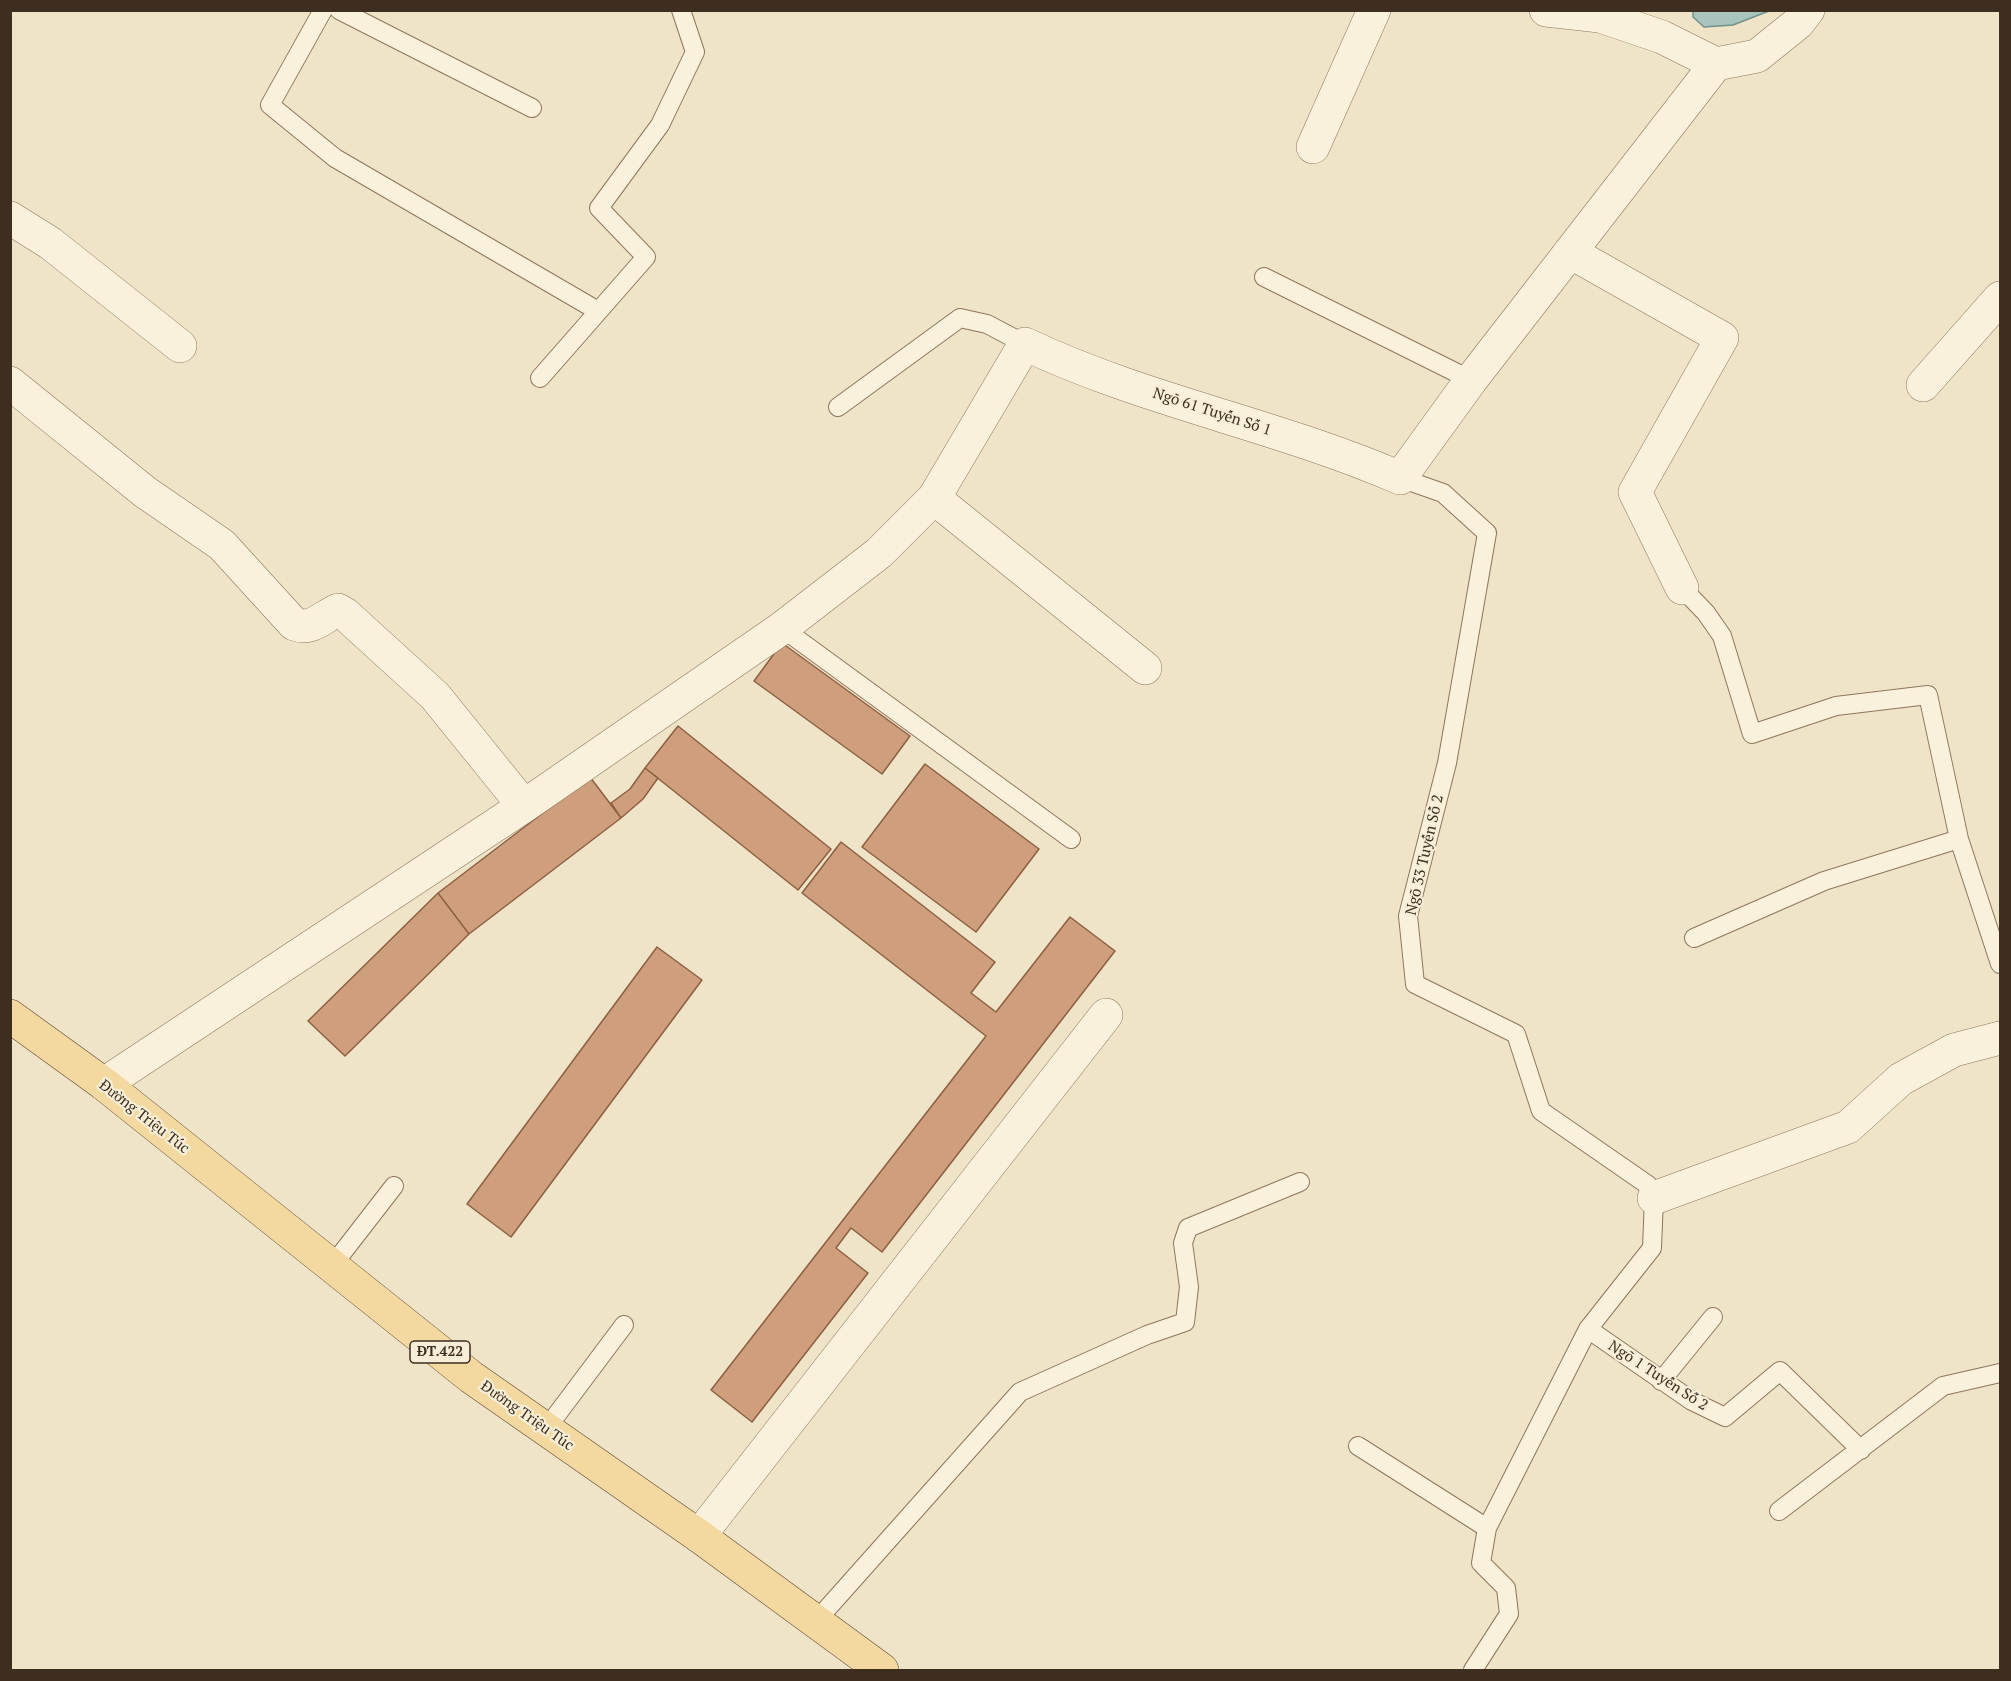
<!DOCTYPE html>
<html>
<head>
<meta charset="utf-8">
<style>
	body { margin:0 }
	#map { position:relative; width:2011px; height:1681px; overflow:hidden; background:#f0e4c8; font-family:"PT Serif",serif }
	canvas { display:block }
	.frame { position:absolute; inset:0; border:12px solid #3d2e20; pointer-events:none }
</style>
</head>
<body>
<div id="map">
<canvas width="2011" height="1681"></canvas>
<div class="frame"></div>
</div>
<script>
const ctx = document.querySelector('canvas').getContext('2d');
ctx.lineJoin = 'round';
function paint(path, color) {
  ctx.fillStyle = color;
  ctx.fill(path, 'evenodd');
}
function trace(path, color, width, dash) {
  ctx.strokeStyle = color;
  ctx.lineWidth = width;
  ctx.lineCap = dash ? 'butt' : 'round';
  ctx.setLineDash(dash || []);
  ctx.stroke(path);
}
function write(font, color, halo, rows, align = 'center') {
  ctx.font = font + ' "PT Serif",serif';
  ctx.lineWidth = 4.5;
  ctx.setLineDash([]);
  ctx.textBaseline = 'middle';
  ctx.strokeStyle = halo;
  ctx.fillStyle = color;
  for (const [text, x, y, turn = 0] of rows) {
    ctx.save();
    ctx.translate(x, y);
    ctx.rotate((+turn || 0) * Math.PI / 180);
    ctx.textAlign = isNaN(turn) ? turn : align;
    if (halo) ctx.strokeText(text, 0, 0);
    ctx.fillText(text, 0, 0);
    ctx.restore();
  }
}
const water = new Path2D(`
	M 1693,11 L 1693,10 L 1769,11 L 1733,25 L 1704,27 L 1693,17 Z`);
const building = new Path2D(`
	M 782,643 L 910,736 L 882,774 L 754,681 Z
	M 678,726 L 831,849 L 798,890 L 645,768 Z
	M 925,764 L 1039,849 L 976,932 L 862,847 Z
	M 645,768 L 658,778 L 643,799 L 621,818 L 611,803 L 630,789 Z
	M 590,777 L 621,818 L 469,934 L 438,893 Z
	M 841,842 L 995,962 L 971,993 L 996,1012 L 1070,917 L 1115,951 L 882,1252 L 851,1228 L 836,1248 L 868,1273 L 752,1422 L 711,1390 L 986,1036 L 802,893 Z
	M 438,893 L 469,934 L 345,1056 L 308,1021 Z
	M 657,947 L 702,980 L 511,1237 L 467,1204 Z`);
const lane = new Path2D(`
	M 323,10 L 270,105 L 335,158 L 598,311
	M 339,10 L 532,108
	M 1264,277 L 1471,380
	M 540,378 L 646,257 L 599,208 L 660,125 L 695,52 L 681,10
	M 838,407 L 960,318 L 987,324 L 1025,344
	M 1400,478 L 1443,493 L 1487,533 L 1447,763 L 1408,916 L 1415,984 L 1516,1034 L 1541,1111 L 1648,1185 L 1654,1198 L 1652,1248 L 1588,1329 L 1487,1528 L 1481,1563 L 1506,1588 L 1509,1614 L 1473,1670
	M 1682,588 L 1706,613 L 1722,636 L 1752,734 L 1836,706 L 1928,695 L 1959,839 L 2000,964
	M 782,628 L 1071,839
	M 1694,938 L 1824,881 L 1959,839
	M 332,1266 L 394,1186
	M 1588,1329 L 1692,1401 L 1725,1417 L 1780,1371 L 1861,1450
	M 1661,1381 L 1713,1317
	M 546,1429 L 624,1325
	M 1358,1446 L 1487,1528
	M 1779,1511 L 1943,1386 L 2000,1373
	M 817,1620 L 1020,1392 L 1147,1335 L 1185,1322 L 1189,1287 L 1183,1243 L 1188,1228 L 1300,1182`);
const street = new Path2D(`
	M 1546,10 L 1600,16 L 1662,37 L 1716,64
	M 1313,147 L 1374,10
	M 10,218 L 50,243 L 180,346
	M 1570,252 L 1722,338 L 1635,492 L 1682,588
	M 10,383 L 145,492 L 222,545 L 294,624 C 312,631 322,617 338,610 L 345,614 L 435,696 L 524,806
	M 1923,385 L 2000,298
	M 934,498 L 1145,668
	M 104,1084 L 524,806 L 782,628 L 879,553 L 934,498 L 1025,344 C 1145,401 1278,425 1400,478 L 1471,380 L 1716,64 L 1757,56 L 1798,23 L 1808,10
	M 1654,1198 L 1848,1127 L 1901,1079 L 1954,1050 L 2000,1038
	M 699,1536 L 1106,1015`);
const primary = new Path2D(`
	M 10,1016 L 104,1084 L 471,1377 L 699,1536 L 882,1670`);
const shields = [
	[440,1352,60]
];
const shieldNames = [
	["ĐT.422",440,1352]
];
const streetNames = [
	["Ngõ 61 Tuyến Số 1",1212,412,18],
	["Ngõ 33 Tuyến Số 2",1425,855,-77],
	["Đường Triệu Túc",144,1117,38],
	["Ngõ 1 Tuyến Số 2",1658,1376,33],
	["Đường Triệu Túc",527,1416,35]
];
paint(water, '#a9c4bc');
trace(water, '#6f938a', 1.5);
paint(building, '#cf9f7d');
trace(building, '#8d5f41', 1.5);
trace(lane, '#8d765c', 20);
trace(street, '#8d765c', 34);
trace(primary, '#5b4430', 34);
trace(lane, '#faf1dc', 18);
trace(street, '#faf1dc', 33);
trace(primary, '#f3d9a0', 33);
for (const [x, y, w] of shields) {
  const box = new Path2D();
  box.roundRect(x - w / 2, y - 11, w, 22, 4.5);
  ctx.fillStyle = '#f7eed8';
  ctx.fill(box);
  trace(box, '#3d2e20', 1.5);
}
write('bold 14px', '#3d2e20', null, shieldNames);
write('15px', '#3d2e20', '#f7eed8', streetNames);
</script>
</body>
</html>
